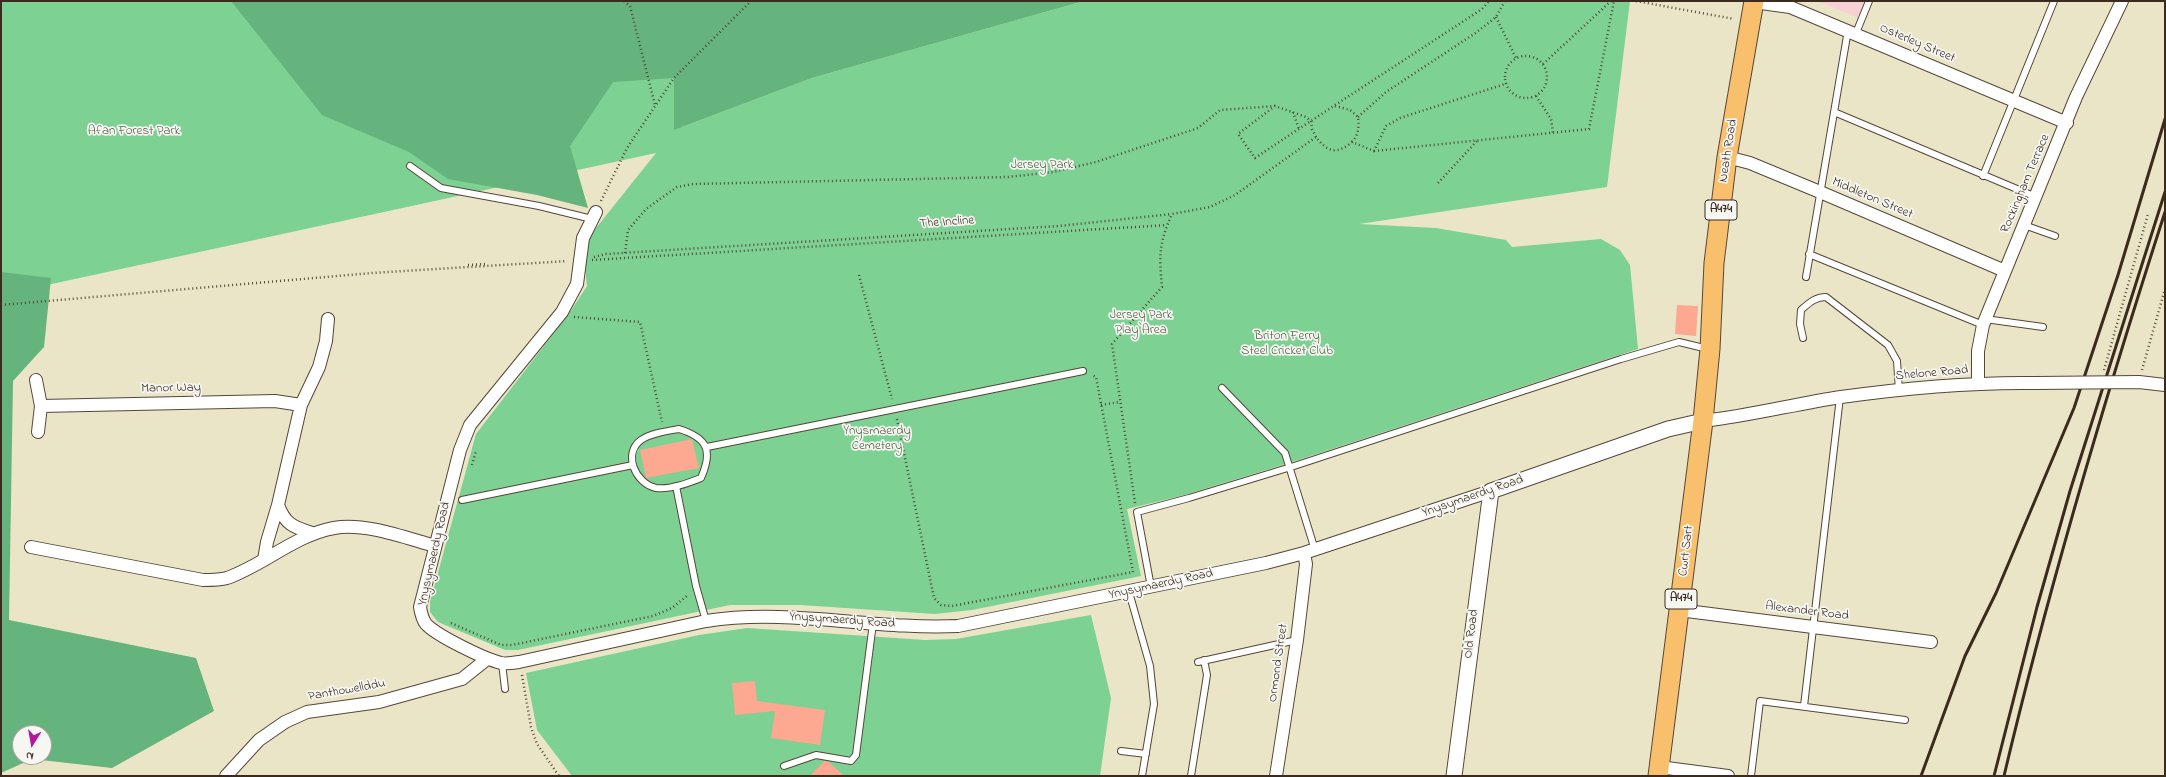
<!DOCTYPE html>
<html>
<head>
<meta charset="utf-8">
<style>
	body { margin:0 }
	#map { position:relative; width:2166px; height:777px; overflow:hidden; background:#ebe5c8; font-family:"Indie Flower",sans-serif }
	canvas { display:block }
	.frame { position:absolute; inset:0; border:2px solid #3b2a1e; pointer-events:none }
	.north { position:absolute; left:12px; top:725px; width:40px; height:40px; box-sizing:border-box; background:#f6f6f2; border:1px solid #aba49d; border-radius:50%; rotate:191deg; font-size:11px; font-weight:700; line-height:16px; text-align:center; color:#3b2a1e }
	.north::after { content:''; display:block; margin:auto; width:14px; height:18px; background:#b5179e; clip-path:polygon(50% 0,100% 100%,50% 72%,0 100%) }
</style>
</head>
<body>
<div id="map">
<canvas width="2166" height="777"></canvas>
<div class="frame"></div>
<div class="north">N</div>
</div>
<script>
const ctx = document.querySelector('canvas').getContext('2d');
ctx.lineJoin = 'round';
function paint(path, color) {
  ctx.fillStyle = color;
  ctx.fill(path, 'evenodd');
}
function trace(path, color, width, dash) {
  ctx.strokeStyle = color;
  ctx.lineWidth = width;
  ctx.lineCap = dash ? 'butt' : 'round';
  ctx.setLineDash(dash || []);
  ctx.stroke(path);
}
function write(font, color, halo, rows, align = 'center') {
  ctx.font = font + ' "Indie Flower",sans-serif';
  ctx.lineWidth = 3.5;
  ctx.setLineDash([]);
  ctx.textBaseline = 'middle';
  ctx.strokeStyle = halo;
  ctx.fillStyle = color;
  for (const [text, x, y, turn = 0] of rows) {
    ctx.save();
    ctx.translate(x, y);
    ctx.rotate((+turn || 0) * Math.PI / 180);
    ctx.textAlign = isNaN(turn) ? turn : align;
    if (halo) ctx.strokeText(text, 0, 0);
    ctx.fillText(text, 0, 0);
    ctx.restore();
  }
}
const built = new Path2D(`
	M 1817,1 L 1864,1 L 1857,17 Z`);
const green = new Path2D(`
	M 1,1 L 683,1 L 682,127 L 812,78 L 1084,1 L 1630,1 L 1607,187 L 1359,224 L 1436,228 L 1506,240 L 1512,247 L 1601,239 L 1620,250 L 1630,265 L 1638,349 L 1289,463 L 1181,496 L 1127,509 L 1141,576 L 972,610 L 935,614 L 800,605 L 730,605 L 518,650 L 505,650 L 438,622 L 430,612 L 430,602 L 476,434 L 570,312 L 587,286 L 585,268 L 588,238 L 656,153 L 1,295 Z
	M 1091,615 L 1111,698 L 1100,776 L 572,776 L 537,730 L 526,673 L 699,635 L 747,628 L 925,640 L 956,639 Z`);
const forest = new Path2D(`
	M 231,1 L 1084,1 L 812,78 L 674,130 L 674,78 L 613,82 L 570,146 L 588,208 L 537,195 L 448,179 L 409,152 L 322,115 Z
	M 1,272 L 51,278 L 44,347 L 13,381 L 9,620 L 196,658 L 214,711 L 112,768 L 32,759 L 1,773 ZM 20,733 L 44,733 L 44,757 L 20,757 Z`);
const building = new Path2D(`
	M 1677,305 L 1698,306 L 1696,336 L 1675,334 Z
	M 692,439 L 699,468 L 646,478 L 640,450 Z
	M 755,681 L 757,701 L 825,710 L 820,745 L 771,738 L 775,711 L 735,715 L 732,683 Z
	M 824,761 L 829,762 L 844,776 L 810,776 Z`);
const path = new Path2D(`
	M 624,1 L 630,6 L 655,105
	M 1636,1 L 1734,19
	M 1496,17 L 1516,58
	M1505 77a21 21 0 1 1 42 0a21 21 0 1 1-42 0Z
	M 1543,64 L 1611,1
	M 1536,96 L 1551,119 L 1553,133
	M 1335,106 L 1350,110 L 1358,117 C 1359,127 1359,134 1352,142
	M 1293,112 L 1299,129
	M 1358,117 L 1386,92 L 1477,32 L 1496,17 L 1505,1
	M 1316,137 L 1312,129 L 1311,121 L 1306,117 L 1275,106 L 1238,134 L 1255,158 C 1330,108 1406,59 1482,9 L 1489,1
	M 1374,151 L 1589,129 L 1614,1
	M 1438,183 L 1477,141
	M 601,201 L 627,148 L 674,78 L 751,1
	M 625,253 L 628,230 L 646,209 L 677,187 L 693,184 L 1008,177 L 1053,172 L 1096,162 L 1198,128 L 1220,110 L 1275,106
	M 594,257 L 606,254 L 1059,226 L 1172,214
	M 592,260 L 1167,225
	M 468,265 L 487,264
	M 859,275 L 892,399
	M 1,305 L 372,273 L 567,261
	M 574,317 L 640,322 L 662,422
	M 2104,370 L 2148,214
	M 2142,370 L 2165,289
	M 1101,405 L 1120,402
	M 897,419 L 934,598 L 941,605 L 952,606 L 1133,572 L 1096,377 L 1092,375
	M 472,465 L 476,451
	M 1135,503 L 1112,344 L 1162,287 C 1159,255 1159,243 1172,214 L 1210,207 L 1235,195 L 1316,137 C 1327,152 1337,155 1352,142 L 1374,151 L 1386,126 L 1400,118 L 1505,84
	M 451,623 L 501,645 L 512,645 L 653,616 L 672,608 L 688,595
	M 522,675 L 531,727 L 537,744 L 559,776`);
const service = new Path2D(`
	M 1856,33 L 1869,1
	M 1834,112 L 2036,197
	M 410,166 L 441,188 L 539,206 L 592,219
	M 1983,176 L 2054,1
	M 2024,225 L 2055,236
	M 1809,254 L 1983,325
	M 1806,277 L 1848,30
	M 1985,319 L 2043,327
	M 1803,338 L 1800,324 L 1801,310 C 1809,303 1815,297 1826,297 L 1888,345 L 1897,361 L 1899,391
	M 1222,388 L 1285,453 L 1315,550
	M 679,429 C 708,438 713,451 701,478 C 688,483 670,490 656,488 C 636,484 622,454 641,440 C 651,433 667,431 679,429 Z
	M 707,447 L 1083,371
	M 676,486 L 696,586 L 706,621
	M 462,500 L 633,465
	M 1151,587 L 1137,512 L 1189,498 L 1291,467 L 1621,359 L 1679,342 L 1708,349
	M 1129,592 L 1150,666 L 1154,704 L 1142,776
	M 1198,662 L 1297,640
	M 502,663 L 505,689
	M 1804,706 L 1840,397
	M 1121,751 L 1146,754
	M 784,766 L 816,755 L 851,761 L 856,755 L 873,623
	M 1191,776 L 1207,675 L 1204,660
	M 1751,776 L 1760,701 L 1905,720`);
const minor = new Path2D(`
	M 1754,2 L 1790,7 L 2067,123
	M 1727,157 L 1750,163 L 1820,192 L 2005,271
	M 596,212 L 583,238 L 577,284 L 562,312 L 470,425 L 460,450 L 420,607 C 421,613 422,619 426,624 C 437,636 485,659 501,663 C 506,664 513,663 519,662 L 706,621 C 790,608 874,630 958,626 L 1266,563 L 1304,553 L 1491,491
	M 36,380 L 41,406 L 38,432
	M 1978,384 L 1978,351 L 1983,325 L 2076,97 L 2122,1
	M 41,406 L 275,401 L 301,405
	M 1703,421 C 1749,416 1795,404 1841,397 C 1905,388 1971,382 2036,383
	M 312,533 C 293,527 285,524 278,505 L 301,405 L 319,367 L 326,341 L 328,319
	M 31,547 L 203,580 C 211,580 220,580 227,578 C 264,565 295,535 334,528 C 364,522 406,538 435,546
	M 264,560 L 267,542 L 278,505
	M 1679,610 L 1931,642
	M 1659,767 L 1728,776
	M 226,776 L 259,740 L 285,722 L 307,712 L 379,702 L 462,679 L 487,659
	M 1276,776 L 1297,640 L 1306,564 L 1304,553`);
const tertiary = new Path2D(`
	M 1454,776 L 1491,491 L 1668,429 L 1703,421`);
const primary = new Path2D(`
	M 1658,776 L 1703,421 L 1710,349 L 1714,263 L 1727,157 L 1754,1`);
const rail = new Path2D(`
	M 1921,776 L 1965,656 L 1996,593 L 2074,408 L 2118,275 L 2165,119
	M 1994,776 L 2037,607 L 2070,491 L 2165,192
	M 2004,776 C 2049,586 2105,398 2165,212`);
const minorBridge = new Path2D(`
	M 2036,383 L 2139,382 L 2165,385`);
const shields = [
	[1721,210,32],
	[1681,599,32]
];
const shieldNames = [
	["A474",1721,210],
	["A474",1681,599]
];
const streetNames = [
	["Osterley Street",1917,44,23],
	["Neath Road",1729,151,-81],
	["Rockingham Terrace",2026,184,-67],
	["Middleton Street",1872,199,23],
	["The Incline",947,223,-4],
	["Shelone Road",1932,374,-5],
	["Manor Way",171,389,-1],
	["Ynysymaerdy Road",1473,497,-19],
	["Cwrt Sart",1687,551,-83],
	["Ynysymaerdy Road",435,554,-77],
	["Ynysymaerdy Road",1161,585,-12],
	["Alexander Road",1807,612,7],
	["Ynysymaerdy Road",842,621,4],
	["Old Road",1472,634,-83],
	["Ormond Street",1279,663,-82],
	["Panthowellddu",347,691,-10]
];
const parkNames = [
	["Afan Forest Park",134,132],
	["Jersey Park",1042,166],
	["Jersey Park",1141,316],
	["Play Area",1141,331],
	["Briton Ferry",1287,337],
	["Steel Cricket Club",1287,352],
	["Ynysmaerdy",877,432],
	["Cemetery",877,447]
];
paint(built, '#f7cfd4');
paint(green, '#7cd193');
paint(forest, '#65b37d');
paint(building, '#fda890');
trace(service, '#554638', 8);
trace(minor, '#554638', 14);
trace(tertiary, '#554638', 17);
trace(primary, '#554638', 21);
trace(path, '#554638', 2.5, [1, 3]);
trace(service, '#fff', 6);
trace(minor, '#fff', 12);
trace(tertiary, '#fff', 15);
trace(primary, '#f8bf6c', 19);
trace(rail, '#3b2a1e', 3);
trace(minorBridge, '#554638', 14, []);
trace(minorBridge, '#fff', 12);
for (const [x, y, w] of shields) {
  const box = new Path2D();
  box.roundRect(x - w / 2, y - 10, w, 20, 3);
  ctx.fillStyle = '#f6f6f2';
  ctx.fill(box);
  trace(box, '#3b2a1e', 1);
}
write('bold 12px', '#3b2a1e', null, shieldNames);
write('13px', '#3b2a1e', '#f6f6f2', streetNames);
write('13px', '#4e5c41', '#f6f6f2', parkNames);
</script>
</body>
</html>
